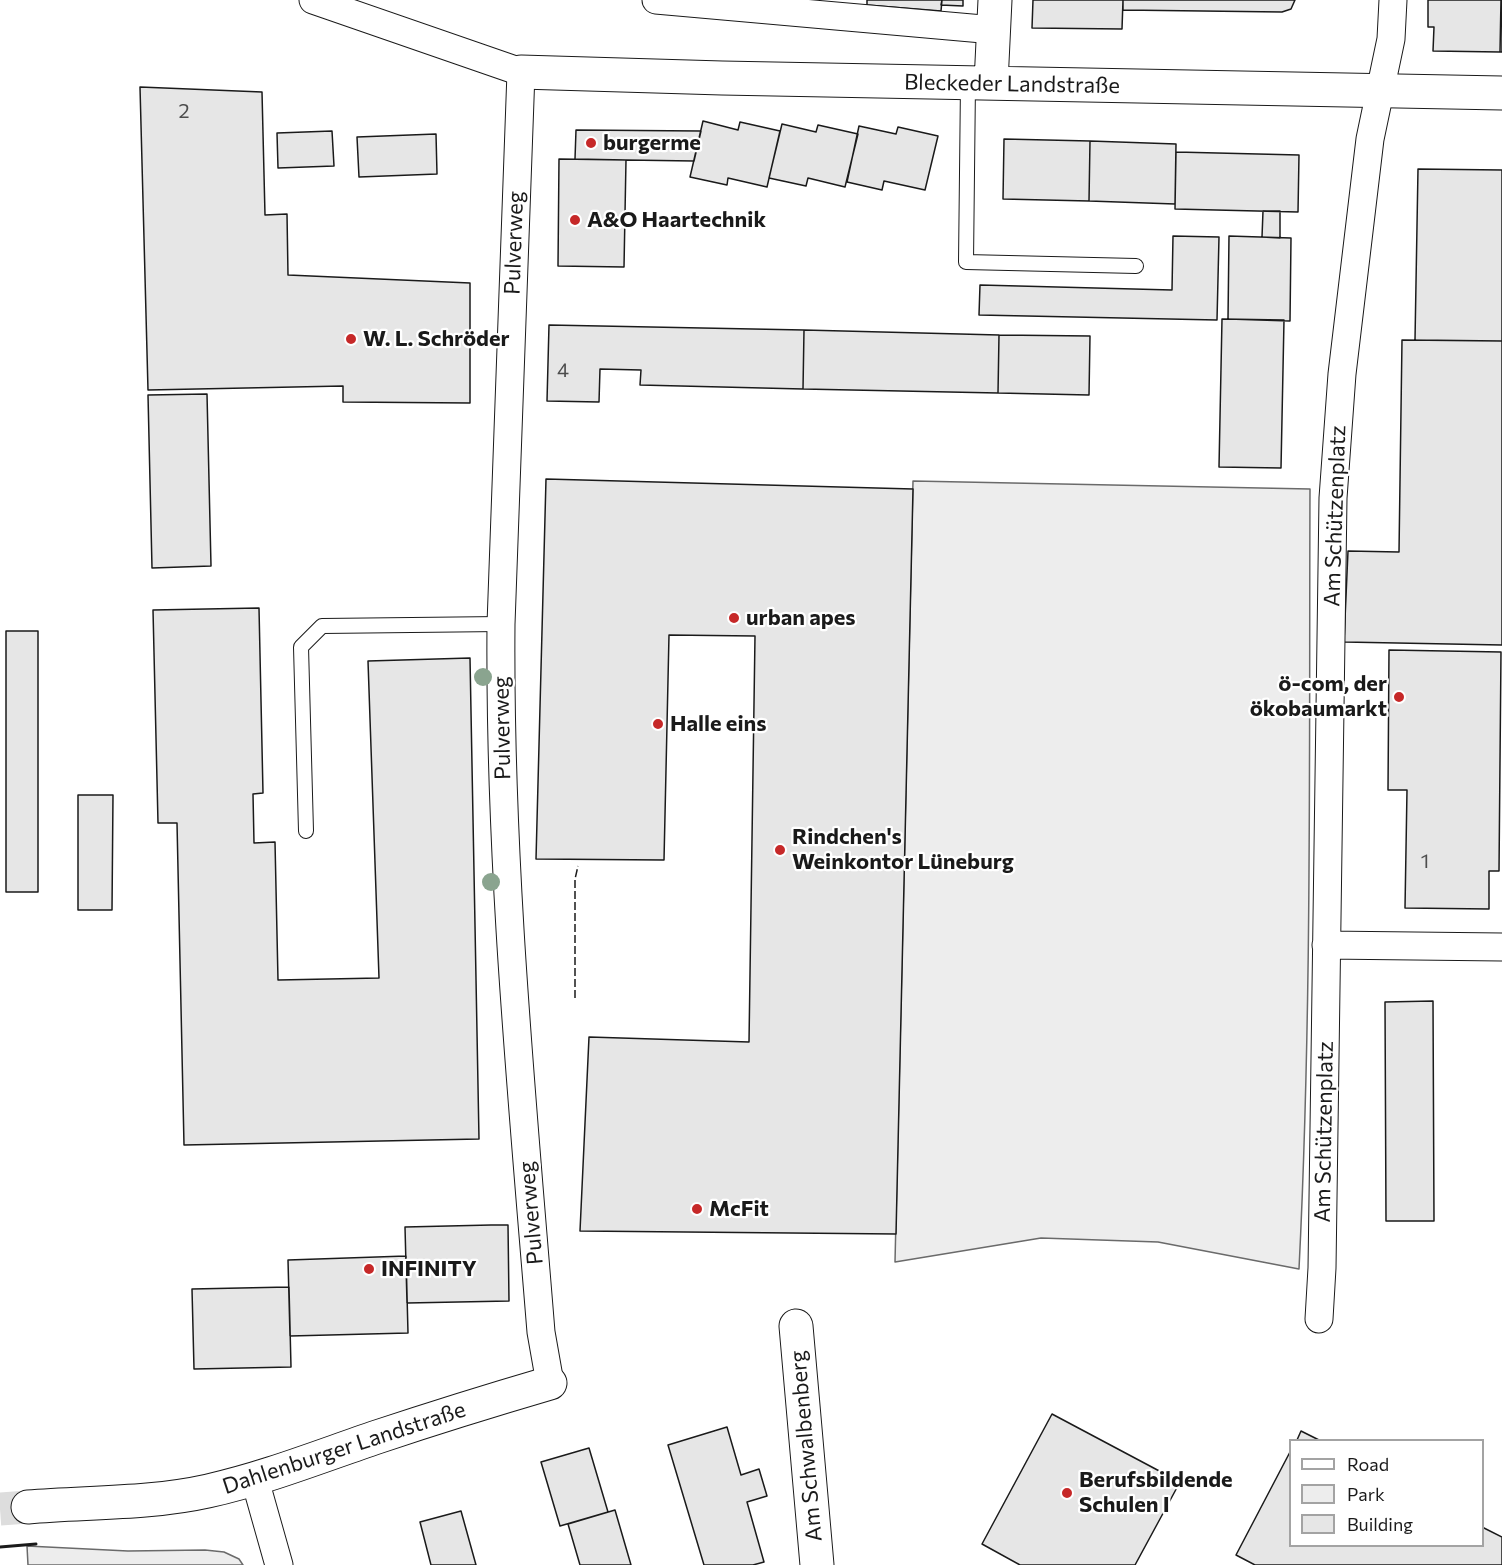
<!DOCTYPE html>
<html>
<head>
<meta charset="utf-8">
<style>
	body { margin:0 }
	#map { position:relative; width:1502px; height:1565px; overflow:hidden; background:#fff; font-family:Commissioner,sans-serif }
	canvas { display:block }
	.legend { position:absolute; left:1289px; top:1439px; width:195px; height:108px; box-sizing:border-box; background:#fff; border:2px solid #a3a3a3; margin:0; padding:8px 10px; list-style:none; font-size:18px; color:#1a1a1a }
	.legend li { display:flex; align-items:center; gap:12px; height:30px }
	.legend b { width:30px; border:2px solid #a3a3a3 }
</style>
</head>
<body>
<div id="map">
<canvas width="1502" height="1565"></canvas>
<ul class="legend">
<li><b style="height:8px;background:#fff"></b>Road</li>
<li><b style="height:16px;background:#ededed"></b>Park</li>
<li><b style="height:16px;background:#e6e6e6"></b>Building</li>
</ul>
</div>
<script>
const ctx = document.querySelector('canvas').getContext('2d');
ctx.lineJoin = 'round';
function paint(path, color) {
  ctx.fillStyle = color;
  ctx.fill(path, 'evenodd');
}
function trace(path, color, width, dash) {
  ctx.strokeStyle = color;
  ctx.lineWidth = width;
  ctx.lineCap = dash ? 'butt' : 'round';
  ctx.setLineDash(dash || []);
  ctx.stroke(path);
}
function write(font, color, halo, rows, align = 'center') {
  ctx.font = font + ' Commissioner,sans-serif';
  ctx.lineWidth = 4.5;
  ctx.setLineDash([]);
  ctx.textBaseline = 'middle';
  ctx.strokeStyle = halo;
  ctx.fillStyle = color;
  for (const [text, x, y, turn = 0] of rows) {
    ctx.save();
    ctx.translate(x, y);
    ctx.rotate((+turn || 0) * Math.PI / 180);
    ctx.textAlign = isNaN(turn) ? turn : align;
    if (halo) ctx.strokeText(text, 0, 0);
    ctx.fillText(text, 0, 0);
    ctx.restore();
  }
}
const green = new Path2D(`
	M 913,481 L 1310,489 C 1309,749 1312,1009 1299,1269 L 1158,1242 L 1041,1238 L 895,1262 Z
	M 27,1546 L 128,1551 L 205,1550 L 224,1552 L 239,1559 L 243,1565 L 28,1565 Z`);
const building = new Path2D(`
	M 867,0 L 942,0 L 941,11 L 867,5 Z
	M 942,0 L 963,0 L 963,6 L 941,5 Z
	M 1033,0 L 1123,0 L 1122,29 L 1032,28 Z
	M 1123,0 L 1295,0 L 1291,9 L 1282,12 L 1123,10 Z
	M 1428,0 L 1501,0 L 1500,52 L 1433,51 L 1434,27 L 1428,27 Z
	M 1501,0 L 1502,0 L 1502,52 L 1500,52 Z
	M 140,87 L 262,92 L 265,215 L 287,214 L 288,275 L 470,283 L 470,403 L 343,402 L 343,386 L 148,390 Z
	M 703,121 L 738,130 L 740,122 L 780,131 L 767,187 L 728,178 L 727,185 L 690,177 Z
	M 782,124 L 816,132 L 818,125 L 858,134 L 845,187 L 808,178 L 806,186 L 769,178 Z
	M 859,126 L 896,134 L 898,127 L 938,136 L 925,190 L 884,181 L 882,190 L 847,182 Z
	M 576,130 L 701,131 L 694,161 L 626,160 L 575,159 Z
	M 332,131 L 334,166 L 278,168 L 277,133 Z
	M 436,134 L 437,174 L 359,177 L 357,137 Z
	M 1004,139 L 1090,141 L 1089,201 L 1003,199 Z
	M 1090,141 L 1176,144 L 1175,204 L 1089,201 Z
	M 1176,152 L 1299,155 L 1298,212 L 1175,209 Z
	M 559,159 L 626,160 L 624,267 L 558,266 Z
	M 1418,169 L 1502,170 L 1502,341 L 1415,340 Z
	M 1263,211 L 1280,211 L 1280,238 L 1262,237 Z
	M 1173,236 L 1219,237 L 1217,320 L 979,315 L 980,285 L 1172,290 Z
	M 1229,236 L 1291,238 L 1290,321 L 1228,319 Z
	M 1222,319 L 1284,320 L 1281,468 L 1219,467 Z
	M 549,325 L 804,330 L 803,389 L 640,385 L 641,370 L 600,369 L 599,402 L 547,401 Z
	M 804,330 L 999,335 L 998,393 L 803,389 Z
	M 999,335 L 1090,336 L 1089,395 L 998,393 Z
	M 1402,340 L 1502,341 L 1502,645 L 1344,642 L 1348,551 L 1399,552 Z
	M 207,394 L 211,566 L 152,568 L 148,395 Z
	M 546,479 L 913,489 L 896,1234 L 580,1231 L 589,1037 L 749,1042 L 755,636 L 669,635 L 664,860 L 536,859 Z
	M 259,608 L 263,793 L 253,794 L 254,843 L 275,842 L 278,980 L 379,978 L 368,661 L 470,658 L 479,1139 L 184,1145 L 177,823 L 158,823 L 153,610 Z
	M 6,631 L 38,631 L 38,892 L 6,892 Z
	M 1389,650 L 1501,652 L 1499,871 L 1489,871 L 1489,909 L 1405,908 L 1407,790 L 1388,790 Z
	M 78,795 L 113,795 L 112,910 L 78,910 Z
	M 1433,1001 L 1434,1221 L 1386,1221 L 1385,1002 Z
	M 491,1225 L 508,1225 L 509,1301 L 407,1303 L 405,1227 Z
	M 406,1256 L 408,1333 L 290,1336 L 288,1260 Z
	M 289,1287 L 291,1367 L 194,1369 L 192,1289 Z
	M 1052,1414 L 1180,1482 L 1135,1565 L 1020,1565 L 982,1544 Z
	M 727,1427 L 741,1475 L 759,1469 L 767,1496 L 747,1502 L 764,1562 L 753,1565 L 704,1565 L 668,1445 Z
	M 1301,1431 L 1319,1440 L 1297,1440 Z
	M 589,1448 L 608,1512 L 560,1526 L 541,1462 Z
	M 1290,1452 L 1290,1546 L 1482,1546 L 1482,1527 L 1502,1537 L 1502,1565 L 1255,1565 L 1236,1555 Z
	M 615,1510 L 631,1565 L 580,1565 L 568,1524 Z
	M 461,1511 L 476,1565 L 431,1565 L 420,1522 Z`);
const secondaryTunnel = new Path2D(`
	M 0,1509 L 28,1507`);
const lane = new Path2D(`
	M 968,83 L 966,262 L 1136,266
	M 306,831 L 301,647 L 322,626 L 501,624`);
const street = new Path2D(`
	M 313,0 L 521,72 L 501,624 C 499,861 522,1097 541,1332 L 550,1383
	M 656,0 L 994,30
	M 1326,945 L 1502,947
	M 1319,1319 L 1322,1268 L 1333,498 L 1342,374 L 1370,139 L 1391,39 L 1393,0
	M 255,1480 L 279,1565`);
const secondary = new Path2D(`
	M 521,72 L 722,78 L 1502,93
	M 991,83 L 995,0
	M 796,1326 L 817,1565
	M 28,1507 C 87,1502 150,1504 208,1491 C 266,1478 321,1456 377,1437 C 434,1418 492,1400 550,1383`);
const fence = new Path2D(`
	M 575,998 L 575,879 L 578,866`);
const wall = new Path2D(`
	M 0,1547 L 36,1544`);
const trees = [
	[483,677],
	[491,882]
];
const markers = [
	[591,143,6,"#c62828"],
	[575,220,6,"#c62828"],
	[351,339,6,"#c62828"],
	[734,618,6,"#c62828"],
	[1399,697,6,"#c62828"],
	[658,724,6,"#c62828"],
	[780,850,6,"#c62828"],
	[697,1209,6,"#c62828"],
	[369,1269,6,"#c62828"],
	[1067,1493,6,"#c62828"]
];
const numberNames = [
	["2",184,111],
	["4",563,370],
	["1",1425,861]
];
const streetNames = [
	["Bleckeder Landstraße",1012,84,1],
	["Pulverweg",514,243,-88],
	["Am Schützenplatz",1335,516,-88],
	["Pulverweg",502,728,-91],
	["Am Schützenplatz",1324,1132,-89],
	["Pulverweg",531,1213,-95],
	["Am Schwalbenberg",806,1446,-95],
	["Dahlenburger Landstraße",344,1448,-18]
];
const poiNames = [
	["burgerme",603,143],
	["A&O Haartechnik",587,220],
	["W. L. Schröder",363,339],
	["urban apes",746,618],
	["ö-com, der",1387,684,"right"],
	["ökobaumarkt",1387,709,"right"],
	["Halle eins",670,724],
	["Rindchen's",792,837],
	["Weinkontor Lüneburg",792,862],
	["McFit",709,1209],
	["INFINITY",381,1269],
	["Berufsbildende",1079,1480],
	["Schulen I",1079,1505]
];
paint(green, '#ededed');
trace(green, '#6a6a6a', 1.5);
paint(building, '#e6e6e6');
trace(building, '#1a1a1a', 1.5);
trace(secondaryTunnel, '#ddd', 33, [33, 16]);
trace(lane, '#1a1a1a', 16);
trace(street, '#1a1a1a', 29);
trace(secondary, '#1a1a1a', 35);
trace(lane, '#fff', 14);
trace(street, '#fff', 27);
trace(secondary, '#fff', 33);
trace(fence, '#1a1a1a', 1.5, [8, 3]);
trace(wall, '#1a1a1a', 3);
ctx.fillStyle = '#8aa48f';
for (const [x, y] of trees) {
  ctx.beginPath();
  ctx.arc(x, y, 9, 0, 2 * Math.PI);
  ctx.fill();
}
for (const [x, y, r, color] of markers) {
  const dot = new Path2D();
  dot.arc(x, y, r, 0, 2 * Math.PI);
  ctx.fillStyle = color;
  ctx.fill(dot);
  trace(dot, '#fff', 2);
}
write('20px', '#4d4d4d', null, numberNames);
write('22px', '#1a1a1a', '#fff', streetNames);
write('bold 22px', '#1a1a1a', '#fff', poiNames, 'left');
</script>
</body>
</html>
